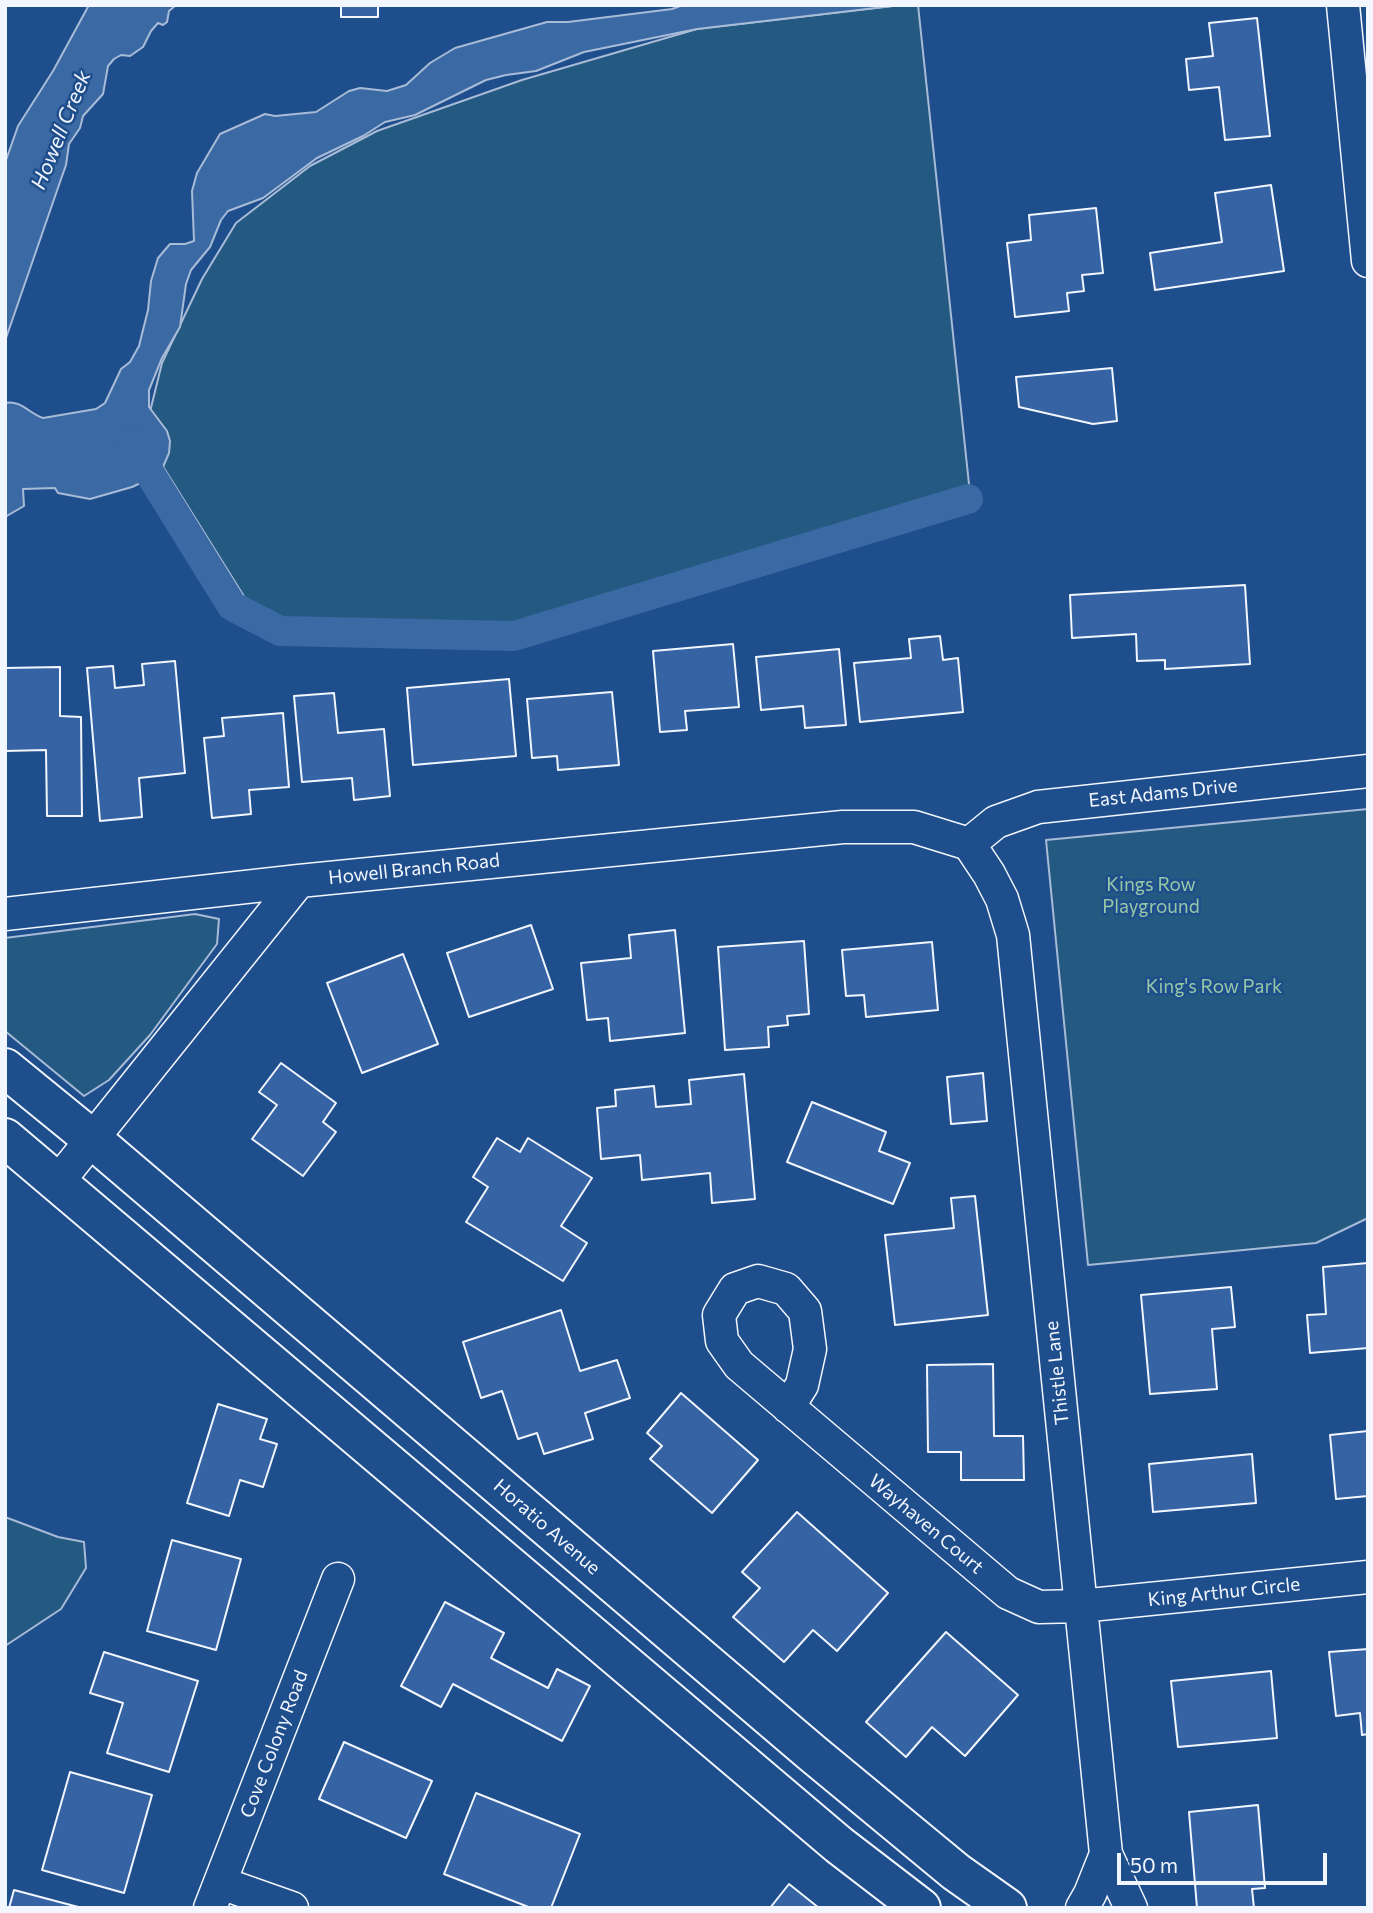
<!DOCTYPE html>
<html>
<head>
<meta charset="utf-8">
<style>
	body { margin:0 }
	#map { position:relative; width:1373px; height:1913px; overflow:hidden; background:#1f4e8c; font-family:Commissioner,sans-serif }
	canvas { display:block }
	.frame { position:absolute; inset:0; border:7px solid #f2f6ff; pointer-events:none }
	.scale { position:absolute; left:1117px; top:1853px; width:210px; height:32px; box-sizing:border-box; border:4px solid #f2f6ff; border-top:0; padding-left:9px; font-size:21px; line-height:24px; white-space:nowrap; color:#f2f6ff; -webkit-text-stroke:5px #1f4e8c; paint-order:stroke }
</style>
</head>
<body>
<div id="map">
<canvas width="1373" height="1913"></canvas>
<div class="frame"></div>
<div class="scale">50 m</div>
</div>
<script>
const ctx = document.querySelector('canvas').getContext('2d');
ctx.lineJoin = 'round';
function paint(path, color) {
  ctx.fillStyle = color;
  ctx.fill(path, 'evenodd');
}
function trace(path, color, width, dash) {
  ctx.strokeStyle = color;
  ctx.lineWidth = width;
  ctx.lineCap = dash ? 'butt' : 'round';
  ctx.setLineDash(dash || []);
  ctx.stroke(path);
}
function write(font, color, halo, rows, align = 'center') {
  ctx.font = font + ' Commissioner,sans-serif';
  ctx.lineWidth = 5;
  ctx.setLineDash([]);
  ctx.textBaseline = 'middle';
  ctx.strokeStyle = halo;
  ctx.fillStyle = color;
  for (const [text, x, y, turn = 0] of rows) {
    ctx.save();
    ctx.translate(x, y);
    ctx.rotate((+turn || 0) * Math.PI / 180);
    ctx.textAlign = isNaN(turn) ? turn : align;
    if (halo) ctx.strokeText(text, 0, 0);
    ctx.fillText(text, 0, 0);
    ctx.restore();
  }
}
const green = new Path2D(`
	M 901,5 L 918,5 L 971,503 L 516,636 L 265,630 L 144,436 L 162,363 L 202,279 L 236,223 L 310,166 L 377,131 L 522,80 L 697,29 Z
	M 1368,809 L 1368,1218 L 1316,1243 L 1088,1265 L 1046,840 Z
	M 195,914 L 219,919 L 217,944 L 150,1035 L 109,1080 L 84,1096 L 5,1031 L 5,938 Z
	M 5,1517 L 58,1537 L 84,1542 L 86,1568 L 61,1609 L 5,1646 Z`);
const water = new Path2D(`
	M 89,5 L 176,5 L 169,11 L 167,22 L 163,25 L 158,23 L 151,31 L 143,47 L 130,56 L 121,55 L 114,59 L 108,66 L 103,94 L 83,116 L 80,128 L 69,144 L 66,165 L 60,182 L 5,341 L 5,163 L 18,126 L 53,71 Z
	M 683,5 L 901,5 L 697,29 L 584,52 L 536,71 L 506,75 L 486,80 L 415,115 L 385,122 L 363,136 L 317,158 L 263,198 L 228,211 L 221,220 L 210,247 L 191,270 L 186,284 L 180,327 L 162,358 L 149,390 L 149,407 L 167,431 L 170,441 L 169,453 L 160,474 L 132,487 L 90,499 L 58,493 L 55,488 L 23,489 L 24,506 L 5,517 L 5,403 C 22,400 28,413 43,418 L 96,409 L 105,403 L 121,369 L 130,362 L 139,346 L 148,310 L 151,281 L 158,258 L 170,244 L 185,244 L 194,241 L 192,191 L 197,173 L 220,134 L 265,114 L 275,116 L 316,112 L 349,91 L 360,88 L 387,91 L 406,85 L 430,63 L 455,48 L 547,22 L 568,22 L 672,9 Z`);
const canal = new Path2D(`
	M 131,443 L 232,606 L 280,631 L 514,636 L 968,499`);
const building = new Path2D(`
	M 341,5 L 378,5 L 378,17 L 341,17 Z
	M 1257,18 L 1270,136 L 1225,140 L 1219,87 L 1189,90 L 1186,59 L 1213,56 L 1209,23 Z
	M 1271,185 L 1284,271 L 1155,290 L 1150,253 L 1222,242 L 1215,193 Z
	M 1096,208 L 1103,273 L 1082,275 L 1084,291 L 1067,293 L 1069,311 L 1015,317 L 1007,243 L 1031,240 L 1029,215 Z
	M 1112,368 L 1117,421 L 1093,424 L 1019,407 L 1016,377 Z
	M 1245,585 L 1250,664 L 1165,669 L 1165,660 L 1137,661 L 1136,634 L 1072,638 L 1070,595 Z
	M 940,636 L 943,660 L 958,658 L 963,712 L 860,722 L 854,663 L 911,658 L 909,639 Z
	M 733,644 L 739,707 L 685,711 L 687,730 L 660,732 L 653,651 Z
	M 839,649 L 846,725 L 805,728 L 803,706 L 761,710 L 756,657 Z
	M 175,661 L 185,773 L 139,778 L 142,817 L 100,821 L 87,668 L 113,666 L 115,688 L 144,685 L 142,664 Z
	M 60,667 L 60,716 L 81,717 L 82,816 L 47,816 L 46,750 L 5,751 L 5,668 Z
	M 509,679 L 516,756 L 413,765 L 407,688 Z
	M 612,692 L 619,765 L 558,770 L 557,756 L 532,758 L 527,699 Z
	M 334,693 L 338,733 L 384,729 L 390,796 L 354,800 L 352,778 L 302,782 L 294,696 Z
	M 283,713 L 289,787 L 249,790 L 251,814 L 212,818 L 204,738 L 224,736 L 222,718 Z
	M 531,925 L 553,989 L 469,1017 L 447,953 Z
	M 675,930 L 685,1033 L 610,1041 L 608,1018 L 587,1020 L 581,963 L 631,958 L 629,935 Z
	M 804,941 L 809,1014 L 787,1016 L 788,1025 L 768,1027 L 769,1047 L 725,1050 L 718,947 Z
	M 932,942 L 938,1010 L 866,1017 L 864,995 L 846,996 L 842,950 Z
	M 403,954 L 438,1044 L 362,1073 L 327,983 Z
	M 281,1063 L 336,1103 L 323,1122 L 336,1132 L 303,1176 L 252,1139 L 277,1105 L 259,1092 Z
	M 983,1073 L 987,1121 L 951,1124 L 947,1077 Z
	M 744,1074 L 755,1199 L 712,1203 L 710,1173 L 642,1180 L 640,1155 L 601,1159 L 597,1108 L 616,1106 L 615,1090 L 654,1086 L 656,1107 L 691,1104 L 689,1080 Z
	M 812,1102 L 886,1132 L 879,1151 L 910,1163 L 893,1204 L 787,1162 Z
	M 497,1138 L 520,1152 L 528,1138 L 592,1178 L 561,1226 L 587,1243 L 563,1281 L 466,1222 L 488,1187 L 473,1177 Z
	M 975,1196 L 988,1315 L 895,1325 L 885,1235 L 954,1228 L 951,1198 Z
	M 1368,1263 L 1368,1348 L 1310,1353 L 1307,1315 L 1326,1314 L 1323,1267 Z
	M 1231,1287 L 1235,1327 L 1212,1329 L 1217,1389 L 1150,1394 L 1141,1295 Z
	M 561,1310 L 580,1371 L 617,1360 L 630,1398 L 585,1413 L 593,1439 L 544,1454 L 537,1433 L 518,1439 L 502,1391 L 481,1398 L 463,1342 Z
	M 993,1364 L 994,1436 L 1023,1436 L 1024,1480 L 961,1480 L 961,1452 L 928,1452 L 927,1365 Z
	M 681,1393 L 758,1460 L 712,1513 L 650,1459 L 662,1446 L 647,1433 Z
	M 218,1404 L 267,1419 L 260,1439 L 277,1444 L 263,1487 L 240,1480 L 229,1516 L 187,1503 Z
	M 1368,1431 L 1368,1496 L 1336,1499 L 1330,1435 Z
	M 1252,1454 L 1256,1503 L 1153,1512 L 1149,1464 Z
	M 797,1512 L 888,1593 L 837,1651 L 813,1630 L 784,1662 L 733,1617 L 760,1588 L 742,1572 Z
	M 172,1540 L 241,1559 L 216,1650 L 147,1631 Z
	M 445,1602 L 504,1633 L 491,1658 L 548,1688 L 557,1669 L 590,1686 L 562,1741 L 453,1684 L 441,1707 L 401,1686 Z
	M 946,1632 L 1018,1695 L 965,1756 L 932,1727 L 906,1757 L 866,1722 Z
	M 1368,1649 L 1368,1734 L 1362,1735 L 1360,1713 L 1336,1716 L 1329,1652 Z
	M 104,1652 L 198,1681 L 169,1772 L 107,1753 L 123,1703 L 90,1693 Z
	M 1271,1671 L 1277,1738 L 1178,1747 L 1171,1681 Z
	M 344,1742 L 432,1781 L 406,1838 L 319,1799 Z
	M 70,1772 L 152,1795 L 124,1893 L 42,1870 Z
	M 476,1793 L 580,1834 L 551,1908 L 531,1908 L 444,1874 Z
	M 1258,1805 L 1265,1888 L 1252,1889 L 1254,1908 L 1197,1908 L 1189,1812 Z
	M 789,1884 L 819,1908 L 770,1908 Z
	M 14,1890 L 82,1908 L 9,1908 Z`);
const minor = new Path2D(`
	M 1343,5 L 1368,261
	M 969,844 L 989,874 L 1002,899 L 1013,935 L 1106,1854 L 1090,1894 L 1082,1908
	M 969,844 L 996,822 L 1038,807 L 1368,771
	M 5,914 L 299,881 L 843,827 L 914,827 L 969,844
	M 57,1183 L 299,881
	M 788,1407 L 802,1385 L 810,1349 L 805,1311 L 786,1289 L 758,1281 L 735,1289 L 719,1315 L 722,1341 L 739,1365 L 1008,1593 L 1039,1607 L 1080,1606 L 1368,1577
	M 1106,1854 L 1131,1908
	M 221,1883 L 292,1908
	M 210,1908 L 338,1579`);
const major = new Path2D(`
	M 5,1068 L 92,1139 L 812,1753 L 956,1872 L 1007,1908
	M 5,1138 L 839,1845 L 921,1908`);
const streetNames = [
	["East Adams Drive",1163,793,-6],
	["Howell Branch Road",414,869,-6],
	["Thistle Lane",1057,1373,-96],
	["Wayhaven Court",926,1524,40],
	["Horatio Avenue",547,1527,41],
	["King Arthur Circle",1224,1592,-6],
	["Cove Colony Road",274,1744,-69]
];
const parkNames = [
	["Kings Row",1151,885],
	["Playground",1151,907],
	["King's Row Park",1214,987]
];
const waterNames = [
	["Howell Creek",61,130,-68]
];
paint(green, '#245a82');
trace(green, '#a8bbd7', 2);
paint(water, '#3b69a3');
trace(water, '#a8bbd7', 2);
trace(canal, '#3b69a3', 30);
paint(building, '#3563a3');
trace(building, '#f2f6ff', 2);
trace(minor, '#f2f6ff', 35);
trace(major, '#f2f6ff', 42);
trace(minor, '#1f4e8c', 32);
trace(major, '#1f4e8c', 38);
write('19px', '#f2f6ff', '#1f4e8c', streetNames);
write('19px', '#97c8a6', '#1f4e8c', parkNames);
write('italic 21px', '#f2f6ff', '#1f4e8c', waterNames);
</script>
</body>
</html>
